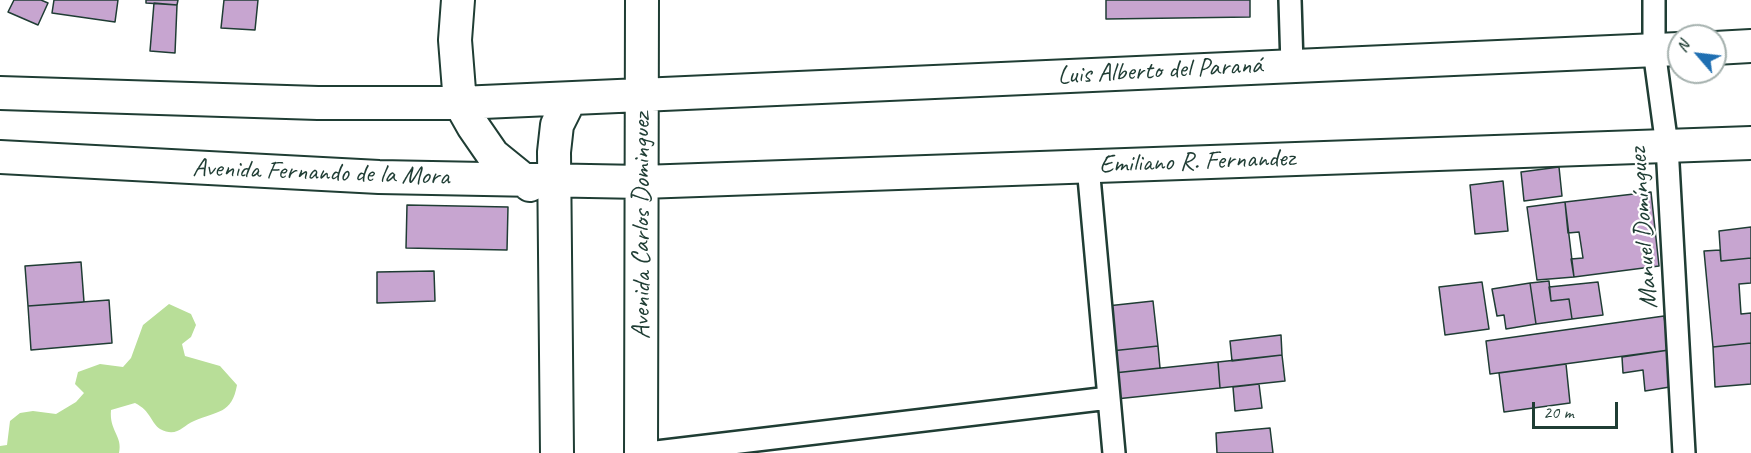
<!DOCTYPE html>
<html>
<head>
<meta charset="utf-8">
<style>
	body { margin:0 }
	#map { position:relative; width:1751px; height:453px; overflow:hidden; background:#fff; font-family:Caveat,sans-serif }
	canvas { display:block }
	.north { position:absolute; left:1667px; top:24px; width:60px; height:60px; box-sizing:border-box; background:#fff; border:2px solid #a5b1ae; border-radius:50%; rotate:298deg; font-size:16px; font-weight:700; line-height:24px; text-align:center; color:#1f3d34 }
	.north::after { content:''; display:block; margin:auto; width:21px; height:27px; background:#1f6fb2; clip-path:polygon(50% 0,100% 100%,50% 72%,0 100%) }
	.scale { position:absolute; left:1532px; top:402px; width:86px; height:27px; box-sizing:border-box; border:3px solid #1f3d34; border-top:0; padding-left:8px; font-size:18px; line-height:21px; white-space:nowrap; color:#1f3d34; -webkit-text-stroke:4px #fff; paint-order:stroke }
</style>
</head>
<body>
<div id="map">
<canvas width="1751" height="453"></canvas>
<div class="north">N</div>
<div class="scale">20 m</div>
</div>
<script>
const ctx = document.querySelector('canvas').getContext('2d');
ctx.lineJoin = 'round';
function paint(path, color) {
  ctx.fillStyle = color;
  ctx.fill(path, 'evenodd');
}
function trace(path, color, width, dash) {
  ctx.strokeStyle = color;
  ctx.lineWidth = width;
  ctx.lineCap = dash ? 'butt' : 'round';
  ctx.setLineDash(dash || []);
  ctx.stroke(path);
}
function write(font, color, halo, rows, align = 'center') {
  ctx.font = font + ' Caveat,sans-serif';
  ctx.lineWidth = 4.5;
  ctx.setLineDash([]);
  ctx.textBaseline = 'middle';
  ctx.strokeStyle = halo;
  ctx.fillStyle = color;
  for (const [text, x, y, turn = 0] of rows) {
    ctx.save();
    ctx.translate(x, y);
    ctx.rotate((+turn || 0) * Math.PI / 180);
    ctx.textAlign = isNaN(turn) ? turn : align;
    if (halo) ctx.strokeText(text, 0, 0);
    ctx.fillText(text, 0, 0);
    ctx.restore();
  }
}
const green = new Path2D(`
	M 169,304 L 191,314 L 196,325 L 191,337 L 182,344 L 185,356 L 220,366 L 237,385 C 232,414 217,411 194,421 C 182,426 177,438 160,429 C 151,423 151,411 135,403 L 111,410 C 109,431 123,436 119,453 L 0,453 L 0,446 L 7,445 L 10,421 L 20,413 L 33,411 L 56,414 L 76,402 L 84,393 L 75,384 L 78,372 L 100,364 L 123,367 L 131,358 L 143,325 Z`);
const building = new Path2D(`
	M 14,0 L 41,0 L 48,3 L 38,25 L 8,12 Z
	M 54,0 L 118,0 L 115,22 L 52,13 Z
	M 146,0 L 178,0 L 177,5 L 146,3 Z
	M 224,0 L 258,0 L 255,30 L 221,28 Z
	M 1106,0 L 1250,0 L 1250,17 L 1106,19 Z
	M 154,3 L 177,5 L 175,53 L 150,51 Z
	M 1559,167 L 1562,196 L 1524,201 L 1521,172 Z
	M 1503,181 L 1508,231 L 1475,234 L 1470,185 Z
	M 1651,192 L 1659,266 L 1574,277 L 1571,259 L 1583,258 L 1579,232 L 1568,233 L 1565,202 Z
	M 1565,202 L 1574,277 L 1537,280 L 1527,207 Z
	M 407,205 L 508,207 L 507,250 L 406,248 Z
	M 1751,227 L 1751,258 L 1721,261 L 1719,231 Z
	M 1720,250 L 1721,261 L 1751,258 L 1751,283 L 1739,284 L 1741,314 L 1751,313 L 1751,343 L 1713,347 L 1704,251 Z
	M 81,262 L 84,302 L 28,306 L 25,266 Z
	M 434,271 L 435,301 L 377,303 L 377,272 Z
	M 1549,281 L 1551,301 L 1569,299 L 1572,319 L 1536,324 L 1530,283 Z
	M 1482,282 L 1489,329 L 1445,335 L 1439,287 Z
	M 1598,282 L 1603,315 L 1572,319 L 1569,299 L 1551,301 L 1549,287 Z
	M 1530,283 L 1536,324 L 1506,329 L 1504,315 L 1497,316 L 1492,289 Z
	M 109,300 L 112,343 L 31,350 L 28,306 Z
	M 1153,301 L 1158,346 L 1111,351 L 1107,306 Z
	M 1664,316 L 1669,350 L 1490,374 L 1486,341 Z
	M 1281,335 L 1282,355 L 1232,361 L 1230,341 Z
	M 1751,343 L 1751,384 L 1715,387 L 1713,347 Z
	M 1158,346 L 1160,368 L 1114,373 L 1111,351 Z
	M 1669,350 L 1676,386 L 1645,391 L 1643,370 L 1623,373 L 1622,357 Z
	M 1282,355 L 1285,381 L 1220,388 L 1218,362 Z
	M 1218,362 L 1220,388 L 1116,399 L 1114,373 Z
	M 1566,364 L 1570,403 L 1504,412 L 1499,373 Z
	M 1259,384 L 1262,408 L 1235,411 L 1233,387 Z
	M 1270,428 L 1273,453 L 1217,453 L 1216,433 Z`);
const street = new Path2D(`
	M 1290,0 L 1292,65
	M 1654,0 L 1654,50 L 1667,146 L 1684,453
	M 1088,166 L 1114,453
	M 648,453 L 1109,398`);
const secondary = new Path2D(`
	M 458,0 L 455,40 L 460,103 L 473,126 L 493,155 L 530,185
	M 1715,48 L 1751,46
	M 0,93 L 318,103 L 460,103 L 1679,49
	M 0,157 L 379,177 L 642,182 L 1751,143
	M 557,453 L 554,152 L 557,125 L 570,99
	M 641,453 L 642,0`);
const streetNames = [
	["Luis Alberto del Paraná",1160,71,-3],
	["Emiliano R. Fernandez",1197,162,-2],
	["Avenida Fernando de la Mora",321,173,2],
	["Avenida Carlos Dominguez",642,226,-90],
	["Manuel Domínguez",1644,228,-94]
];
paint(green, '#b8de98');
paint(building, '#c7a5d0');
trace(building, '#1f3d34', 1.5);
trace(street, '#1f3d34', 26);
trace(secondary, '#1f3d34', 36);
trace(street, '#fff', 21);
trace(secondary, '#fff', 32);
write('26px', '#1f3d34', '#fff', streetNames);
</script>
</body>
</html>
